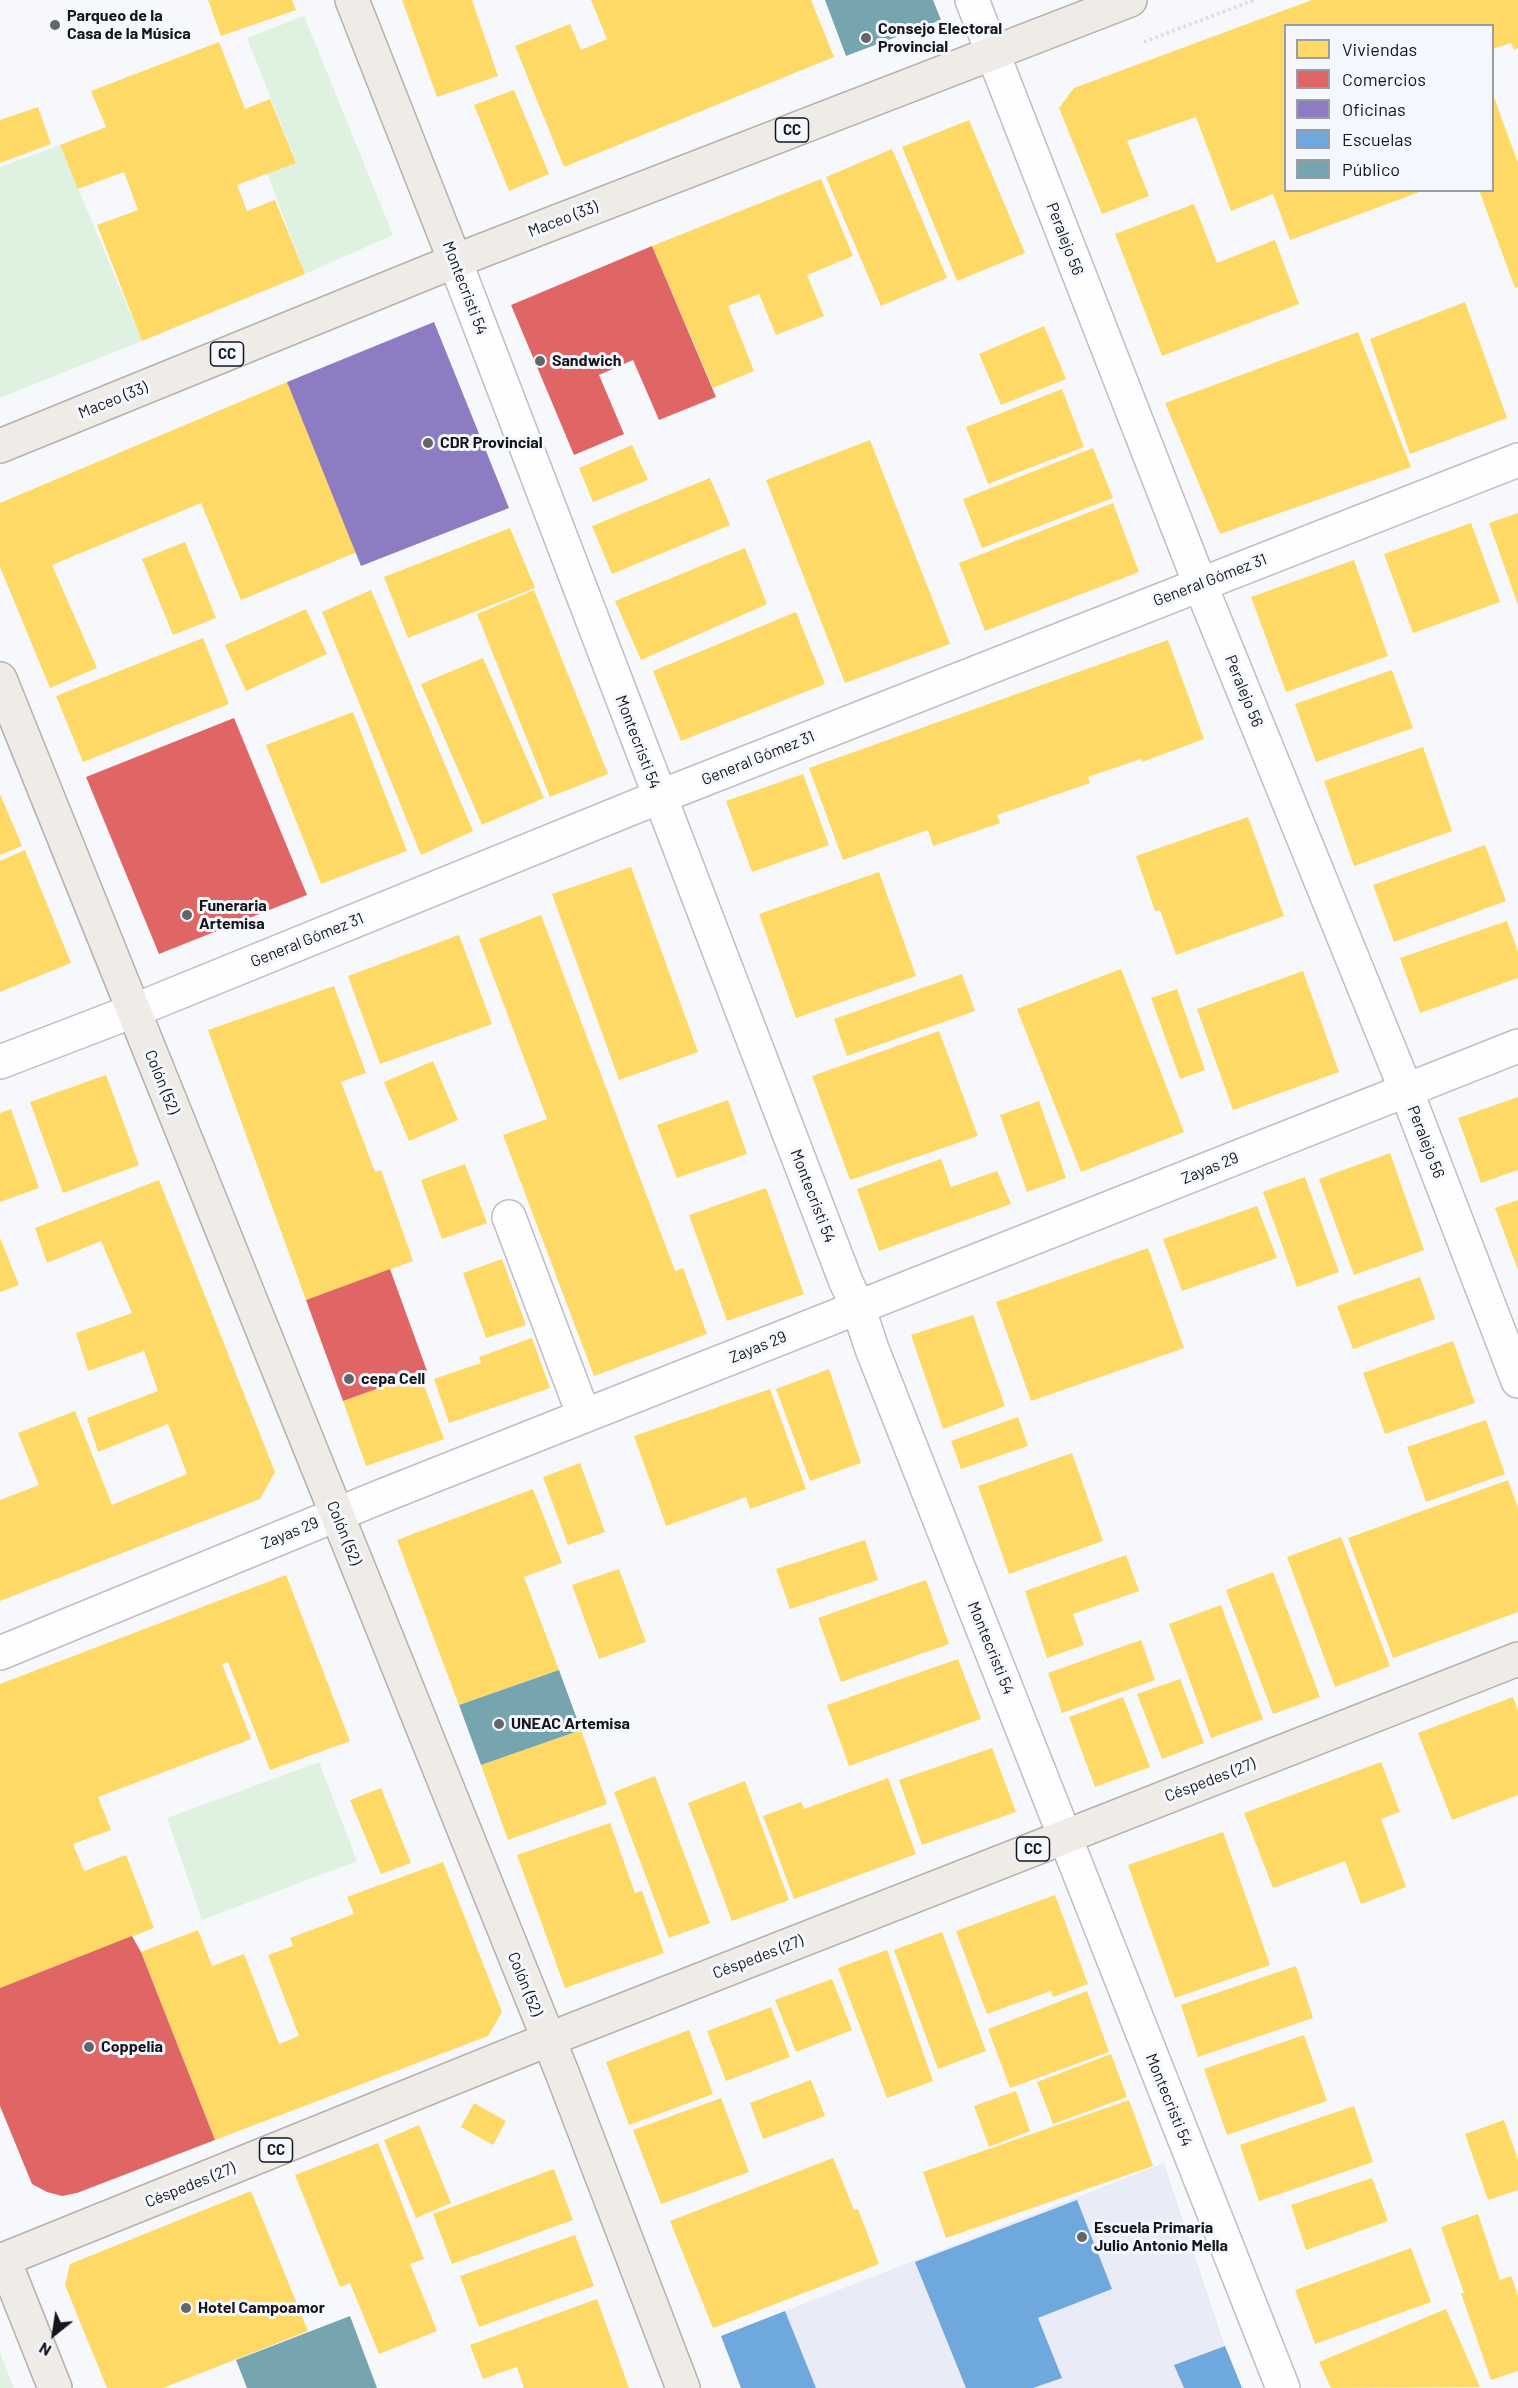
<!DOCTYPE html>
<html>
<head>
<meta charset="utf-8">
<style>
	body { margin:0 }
	#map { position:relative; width:1518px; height:2388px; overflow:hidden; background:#f7f8fc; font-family:Barlow,sans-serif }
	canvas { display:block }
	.legend { position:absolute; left:1284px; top:24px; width:210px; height:168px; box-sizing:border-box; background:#f5f7fe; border:2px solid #9b9da3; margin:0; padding:8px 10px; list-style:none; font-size:18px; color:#15161a }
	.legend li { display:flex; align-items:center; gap:12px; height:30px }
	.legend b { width:30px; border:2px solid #9b9da3 }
	.north { position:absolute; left:24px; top:2304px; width:60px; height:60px; -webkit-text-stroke:4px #f5f7fe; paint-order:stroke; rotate:210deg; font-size:16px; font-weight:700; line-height:24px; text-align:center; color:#15161a }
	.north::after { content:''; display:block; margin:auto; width:21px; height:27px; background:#15161a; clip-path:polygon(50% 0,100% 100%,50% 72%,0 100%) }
</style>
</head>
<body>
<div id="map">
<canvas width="1518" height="2388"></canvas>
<ul class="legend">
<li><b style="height:16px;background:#ffd966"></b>Viviendas</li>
<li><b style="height:16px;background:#e06666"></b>Comercios</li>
<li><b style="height:16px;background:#8e7cc3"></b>Oficinas</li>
<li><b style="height:16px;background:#6fa8dc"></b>Escuelas</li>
<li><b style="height:16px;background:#76a5af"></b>Público</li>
</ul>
<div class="north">N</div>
</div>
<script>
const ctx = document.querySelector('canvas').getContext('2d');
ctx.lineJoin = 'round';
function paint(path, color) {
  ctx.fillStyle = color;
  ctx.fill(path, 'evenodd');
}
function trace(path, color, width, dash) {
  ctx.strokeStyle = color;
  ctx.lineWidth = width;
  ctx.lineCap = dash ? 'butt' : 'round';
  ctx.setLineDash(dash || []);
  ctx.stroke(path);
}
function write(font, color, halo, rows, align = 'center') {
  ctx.font = font + ' Barlow,sans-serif';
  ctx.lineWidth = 6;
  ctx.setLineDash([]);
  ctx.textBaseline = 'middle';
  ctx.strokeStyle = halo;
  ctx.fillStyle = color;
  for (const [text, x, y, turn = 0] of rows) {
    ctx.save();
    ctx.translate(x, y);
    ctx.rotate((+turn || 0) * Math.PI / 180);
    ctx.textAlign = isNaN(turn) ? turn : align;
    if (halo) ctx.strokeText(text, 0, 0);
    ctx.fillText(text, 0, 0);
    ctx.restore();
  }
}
const built = new Path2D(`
	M 1164,2163 L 1225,2346 L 1242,2388 L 741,2388 L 721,2336 Z`);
const green = new Path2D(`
	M 304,16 L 393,235 L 305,274 L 267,173 L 296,162 L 247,38 Z
	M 60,145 L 142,341 L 0,398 L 0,167 Z
	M 319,1762 L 357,1861 L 202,1920 L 167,1818 Z
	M 0,2353 L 14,2388 L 0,2388 Z`);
const homes = new Path2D(`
	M 208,0 L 292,0 L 296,10 L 221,36 Z
	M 402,0 L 472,0 L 498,76 L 437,97 Z
	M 591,0 L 811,0 L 834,57 L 564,167 L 515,46 L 570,24 L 581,50 L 607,39 Z
	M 1312,0 L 1518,0 L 1518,48 L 1514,50 L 1511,43 L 1492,49 L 1492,26 L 1286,26 L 1286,190 L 1422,191 L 1290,240 L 1273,194 L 1231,211 L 1196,117 L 1127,141 L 1149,196 L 1102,214 L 1059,108 L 1074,88 Z
	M 219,42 L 245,109 L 270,99 L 296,163 L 237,185 L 247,211 L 275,200 L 305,274 L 142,341 L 97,225 L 138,210 L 124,172 L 78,189 L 60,145 L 106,127 L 91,91 Z
	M 514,90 L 549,174 L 509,191 L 474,105 Z
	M 1492,92 L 1518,163 L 1518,287 L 1515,288 L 1479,190 L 1492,190 Z
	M 38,107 L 51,144 L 0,163 L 0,120 Z
	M 969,120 L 1025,253 L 957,281 L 902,147 Z
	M 892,149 L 947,278 L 881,306 L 826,177 Z
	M 821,179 L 853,256 L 807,275 L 824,316 L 776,335 L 759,294 L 728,306 L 754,371 L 713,388 L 652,246 Z
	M 1194,204 L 1217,263 L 1275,240 L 1299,304 L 1162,356 L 1115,234 Z
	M 1465,302 L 1507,418 L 1410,454 L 1370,339 Z
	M 1044,326 L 1066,379 L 1001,405 L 979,354 Z
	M 1358,332 L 1411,467 L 1220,534 L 1165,403 Z
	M 287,382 L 357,552 L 241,600 L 201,503 L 52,565 L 97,668 L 50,688 L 0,567 L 0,503 Z
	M 1062,389 L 1084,447 L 988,484 L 966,427 Z
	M 870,440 L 950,644 L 845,683 L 766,480 Z
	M 632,445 L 648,480 L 593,502 L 579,468 Z
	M 1093,448 L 1113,498 L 982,548 L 963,499 Z
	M 710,478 L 730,525 L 612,574 L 592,526 Z
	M 1113,503 L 1139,572 L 985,631 L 959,563 Z
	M 1518,513 L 1518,605 L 1489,523 Z
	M 1471,523 L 1500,602 L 1413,633 L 1384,554 Z
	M 510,528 L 535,588 L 408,638 L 384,577 Z
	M 185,542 L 216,618 L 173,635 L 142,559 Z
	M 745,548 L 767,604 L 641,660 L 615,601 Z
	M 1354,560 L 1388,656 L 1286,692 L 1251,597 Z
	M 371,590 L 473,831 L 421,855 L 322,612 Z
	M 534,590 L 608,774 L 550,797 L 477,614 Z
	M 306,609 L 327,654 L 246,691 L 225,645 Z
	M 796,612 L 825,684 L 681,741 L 653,671 Z
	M 203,638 L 229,704 L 83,762 L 56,696 Z
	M 1168,640 L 1204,739 L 1142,762 L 1141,759 L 1088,777 L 1090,783 L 997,815 L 1000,823 L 933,846 L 928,830 L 843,860 L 809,768 Z
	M 483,658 L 544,798 L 482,825 L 421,684 Z
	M 1392,670 L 1413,728 L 1316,762 L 1295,704 Z
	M 353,712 L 407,851 L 321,884 L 266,745 Z
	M 1423,747 L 1452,831 L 1354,866 L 1324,781 Z
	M 803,774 L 829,845 L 752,872 L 726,801 Z
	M 0,794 L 22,846 L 0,855 Z
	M 1248,817 L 1284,916 L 1176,955 L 1160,910 L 1155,911 L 1136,856 Z
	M 1485,845 L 1506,901 L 1394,942 L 1373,885 Z
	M 25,850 L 71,963 L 0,992 L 0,861 Z
	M 631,867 L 698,1052 L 619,1080 L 552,894 Z
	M 879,872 L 916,976 L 796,1018 L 759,914 Z
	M 541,915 L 675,1271 L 683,1268 L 707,1334 L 594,1376 L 503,1135 L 547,1119 L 479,939 Z
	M 1507,921 L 1518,952 L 1518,978 L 1420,1013 L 1400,958 Z
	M 459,935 L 492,1024 L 380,1064 L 348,976 Z
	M 1121,969 L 1184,1132 L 1081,1172 L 1017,1009 Z
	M 1303,971 L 1339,1072 L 1233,1110 L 1197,1009 Z
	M 962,974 L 975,1011 L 847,1056 L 834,1019 Z
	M 334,986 L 366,1073 L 341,1082 L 375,1172 L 381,1170 L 413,1261 L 306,1300 L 208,1030 Z
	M 1177,989 L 1205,1070 L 1180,1079 L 1151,998 Z
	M 939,1031 L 978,1136 L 850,1180 L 812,1076 Z
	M 433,1061 L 458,1120 L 409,1141 L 384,1082 Z
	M 106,1075 L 139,1165 L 63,1193 L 30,1102 Z
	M 1518,1097 L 1518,1170 L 1481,1183 L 1458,1118 Z
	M 728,1100 L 747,1154 L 677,1178 L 657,1125 Z
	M 1039,1101 L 1066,1178 L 1027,1192 L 1000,1115 Z
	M 11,1109 L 39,1188 L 0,1202 L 0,1113 Z
	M 1390,1153 L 1424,1250 L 1354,1275 L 1319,1179 Z
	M 941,1159 L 951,1187 L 997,1171 L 1011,1204 L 879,1251 L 857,1189 Z
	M 465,1164 L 487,1223 L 442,1239 L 421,1180 Z
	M 1305,1177 L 1339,1272 L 1297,1287 L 1263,1192 Z
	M 159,1180 L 275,1472 L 260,1499 L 0,1601 L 0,1500 L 39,1485 L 18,1433 L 75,1411 L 112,1505 L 187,1474 L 168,1424 L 98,1452 L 87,1418 L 158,1391 L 144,1351 L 88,1371 L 76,1333 L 132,1313 L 101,1241 L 47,1263 L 35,1228 Z
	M 766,1188 L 804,1294 L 727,1321 L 689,1215 Z
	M 1518,1200 L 1518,1270 L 1495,1208 Z
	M 1257,1206 L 1277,1258 L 1182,1291 L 1163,1239 Z
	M 0,1238 L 19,1285 L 0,1292 Z
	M 1148,1248 L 1184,1348 L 1031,1401 L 996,1302 Z
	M 502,1259 L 526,1325 L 486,1338 L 463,1273 Z
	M 1420,1277 L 1435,1319 L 1353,1349 L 1337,1306 Z
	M 973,1315 L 1005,1406 L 943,1429 L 911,1335 Z
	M 532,1338 L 550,1388 L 449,1423 L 434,1379 L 481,1363 L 479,1357 Z
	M 1453,1341 L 1475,1403 L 1385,1434 L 1363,1373 Z
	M 829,1369 L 861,1463 L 810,1481 L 776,1389 Z
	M 420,1374 L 444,1439 L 366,1466 L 343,1401 Z
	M 770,1389 L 806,1489 L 750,1509 L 746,1497 L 666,1526 L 634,1436 Z
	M 1018,1417 L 1028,1446 L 961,1469 L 951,1441 Z
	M 1486,1420 L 1505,1474 L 1426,1502 L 1407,1447 Z
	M 1072,1453 L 1103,1541 L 1009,1574 L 978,1486 Z
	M 580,1463 L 605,1532 L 568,1545 L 543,1477 Z
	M 1508,1480 L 1518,1508 L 1518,1612 L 1393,1658 L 1348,1538 Z
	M 533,1489 L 562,1563 L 524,1577 L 559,1670 L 459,1705 L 397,1540 Z
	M 1341,1537 L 1390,1666 L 1335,1687 L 1287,1557 Z
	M 865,1540 L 878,1580 L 790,1609 L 776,1569 Z
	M 1126,1555 L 1139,1591 L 1073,1614 L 1084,1645 L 1047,1658 L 1025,1591 Z
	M 619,1569 L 646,1642 L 599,1659 L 572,1585 Z
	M 1273,1572 L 1320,1697 L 1273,1714 L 1226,1590 Z
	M 286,1575 L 350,1741 L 270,1770 L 228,1662 L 222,1664 L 251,1739 L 98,1797 L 111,1830 L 73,1844 L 84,1871 L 126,1855 L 154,1928 L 0,1988 L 0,1684 Z
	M 926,1580 L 949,1644 L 841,1682 L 818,1618 Z
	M 1221,1605 L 1263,1719 L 1211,1738 L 1169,1624 Z
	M 1141,1640 L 1155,1680 L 1062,1713 L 1048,1673 Z
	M 958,1659 L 981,1719 L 849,1766 L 827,1705 Z
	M 1180,1679 L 1204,1743 L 1162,1759 L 1137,1694 Z
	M 1123,1697 L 1150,1767 L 1095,1787 L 1069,1717 Z
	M 1513,1697 L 1518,1711 L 1518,1795 L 1452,1820 L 1418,1733 Z
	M 581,1730 L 607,1804 L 508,1840 L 481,1765 Z
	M 992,1748 L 1016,1812 L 922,1845 L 899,1780 Z
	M 1381,1762 L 1400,1812 L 1381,1819 L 1406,1887 L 1361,1904 L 1345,1861 L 1273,1888 L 1244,1813 Z
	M 655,1776 L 710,1923 L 669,1938 L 614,1792 Z
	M 888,1778 L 916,1854 L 794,1899 L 763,1816 L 801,1802 L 804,1809 Z
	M 745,1781 L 789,1900 L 732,1921 L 688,1803 Z
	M 381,1788 L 411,1863 L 381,1874 L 350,1800 Z
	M 610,1823 L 635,1893 L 642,1891 L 664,1953 L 565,1988 L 517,1855 Z
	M 1223,1832 L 1270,1965 L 1175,1998 L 1128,1865 Z
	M 443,1862 L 502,2012 L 488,2036 L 215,2140 L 141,1952 L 198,1930 L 212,1966 L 244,1954 L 279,2044 L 299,2036 L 268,1955 L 293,1946 L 290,1938 L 354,1914 L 347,1897 Z
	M 1055,1895 L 1088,1984 L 1053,1997 L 1051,1991 L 987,2014 L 956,1931 Z
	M 942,1932 L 986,2051 L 938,2069 L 894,1950 Z
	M 887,1950 L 933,2081 L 887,2098 L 838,1968 Z
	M 1296,1966 L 1313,2018 L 1198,2057 L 1181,2005 Z
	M 832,1979 L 852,2030 L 796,2052 L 775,2000 Z
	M 1087,1991 L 1109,2052 L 1010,2088 L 988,2029 Z
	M 771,2007 L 790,2057 L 726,2081 L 707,2031 Z
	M 689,2030 L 713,2094 L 629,2125 L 606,2062 Z
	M 1304,2035 L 1327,2101 L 1227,2135 L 1204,2069 Z
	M 1111,2054 L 1127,2097 L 1053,2124 L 1037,2082 Z
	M 811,2080 L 825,2116 L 763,2139 L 750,2103 Z
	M 1016,2091 L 1030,2131 L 989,2147 L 974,2106 Z
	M 721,2098 L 749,2172 L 661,2204 L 633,2130 Z
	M 1129,2100 L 1153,2166 L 946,2238 L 923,2172 Z
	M 474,2103 L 506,2121 L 493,2145 L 461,2127 Z
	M 1354,2106 L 1373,2162 L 1259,2201 L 1240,2145 Z
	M 1504,2120 L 1518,2160 L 1518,2190 L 1488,2200 L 1465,2134 Z
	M 419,2125 L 451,2203 L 416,2218 L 384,2140 Z
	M 378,2143 L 424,2259 L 410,2264 L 437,2331 L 379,2354 L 350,2283 L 340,2287 L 295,2175 Z
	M 833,2158 L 854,2210 L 858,2209 L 879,2264 L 713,2328 L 670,2221 Z
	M 554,2169 L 573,2220 L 452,2264 L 433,2214 Z
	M 1372,2178 L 1388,2221 L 1306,2250 L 1291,2205 Z
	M 251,2191 L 308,2331 L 163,2388 L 107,2388 L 65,2285 L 70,2264 Z
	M 1478,2214 L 1500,2280 L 1511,2276 L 1518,2296 L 1518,2371 L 1491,2380 L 1461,2293 L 1464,2293 L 1441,2227 Z
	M 575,2235 L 594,2286 L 479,2327 L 460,2276 Z
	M 1411,2248 L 1431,2302 L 1315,2344 L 1295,2290 Z
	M 597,2299 L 629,2388 L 524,2388 L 517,2367 L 483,2379 L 470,2345 Z
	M 1446,2309 L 1480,2387 L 1331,2388 L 1319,2362 Z`);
const shops = new Path2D(`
	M 652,246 L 716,397 L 659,420 L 633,360 L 599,375 L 624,434 L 574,455 L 511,305 Z
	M 234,718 L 307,895 L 159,954 L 86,777 Z
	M 390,1269 L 427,1371 L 343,1401 L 306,1300 Z
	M 132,1936 L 141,1952 L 215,2140 L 77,2193 L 62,2196 L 47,2192 L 32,2184 L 0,2106 L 0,1988 Z`);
const offices = new Path2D(`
	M 434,322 L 509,508 L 361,566 L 287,382 Z`);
const schools = new Path2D(`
	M 1077,2200 L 1112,2289 L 1038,2318 L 1062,2378 L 1033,2388 L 966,2388 L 915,2262 Z
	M 785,2311 L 816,2388 L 741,2388 L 721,2336 Z
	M 1225,2346 L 1242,2388 L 1184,2388 L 1174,2365 Z`);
const public = new Path2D(`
	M 825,0 L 933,0 L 941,20 L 846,56 Z
	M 559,1670 L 581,1730 L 481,1765 L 459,1705 Z
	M 350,2316 L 377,2388 L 247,2388 L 236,2360 Z`);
const path = new Path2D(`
	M 1144,42 L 1254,0`);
const minor = new Path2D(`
	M 972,0 L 1200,584 L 1406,1090 L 1518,1381
	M 455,261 L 846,1282 L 858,1307 L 872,1349 L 1283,2388
	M 0,1062 L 133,1011 L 659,797 L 1518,460
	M 509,1217 L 584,1416
	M 0,1653 L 377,1498 L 1518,1046`);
const major = new Path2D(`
	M 352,0 L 455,261
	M 0,446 L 455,261 L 1130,0
	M 0,679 L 563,2075 L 683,2388
	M 4,2260 L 55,2388
	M 0,2261 L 547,2040 L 1518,1659`);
const markers = [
	[55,25,6,"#646569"],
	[866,38,6,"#646569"],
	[540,361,6,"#646569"],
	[428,443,6,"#646569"],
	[187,915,6,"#646569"],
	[349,1379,6,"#646569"],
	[499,1724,6,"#646569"],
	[89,2047,6,"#646569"],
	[1082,2237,6,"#646569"],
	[186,2308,6,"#646569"]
];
const shields = [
	[792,130,33],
	[227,354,33],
	[1033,1849,33],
	[276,2150,33]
];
const shieldNames = [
	["CC",792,130],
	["CC",227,354],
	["CC",1033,1849],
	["CC",276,2150]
];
const poiNames = [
	["Parqueo de la",67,16],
	["Casa de la Música",67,34],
	["Consejo Electoral",878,29],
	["Provincial",878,47],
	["Sandwich",552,361],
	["CDR Provincial",440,443],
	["Funeraria",199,906],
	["Artemisa",199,924],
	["cepa Cell",361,1379],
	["UNEAC Artemisa",511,1724],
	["Coppelia",101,2047],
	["Escuela Primaria",1094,2228],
	["Julio Antonio Mella",1094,2246],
	["Hotel Campoamor",198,2308]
];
const streetNames = [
	["Maceo (33)",563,219,-21],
	["Peralejo 56",1065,239,69],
	["Montecristi 54",465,288,69],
	["Maceo (33)",113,400,-22],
	["General Gómez 31",1210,580,-21],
	["Peralejo 56",1244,691,68],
	["Montecristi 54",638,742,69],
	["General Gómez 31",758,758,-22],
	["General Gómez 31",307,940,-22],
	["Colón (52)",162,1082,68],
	["Peralejo 56",1426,1142,69],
	["Zayas 29",1210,1168,-22],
	["Montecristi 54",813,1196,69],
	["Zayas 29",758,1347,-22],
	["Zayas 29",290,1533,-22],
	["Colón (52)",344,1533,68],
	["Montecristi 54",991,1648,68],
	["Céspedes (27)",1210,1780,-21],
	["Céspedes (27)",758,1957,-21],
	["Colón (52)",525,1984,68],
	["Montecristi 54",1169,2100,68],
	["Céspedes (27)",190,2185,-22]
];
paint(built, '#e9ecf7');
paint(green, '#dff2df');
paint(homes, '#ffd966');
paint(shops, '#e06666');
paint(offices, '#8e7cc3');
paint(schools, '#6fa8dc');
paint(public, '#76a5af');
trace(minor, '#bdbec2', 36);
trace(major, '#b6b0aa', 36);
trace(path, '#e0e0e1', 4, [3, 3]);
trace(minor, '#fefeff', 33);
trace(major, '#efece8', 33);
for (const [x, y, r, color] of markers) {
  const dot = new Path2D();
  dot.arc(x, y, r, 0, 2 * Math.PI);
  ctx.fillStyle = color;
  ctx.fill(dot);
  trace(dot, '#f5f7fe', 2);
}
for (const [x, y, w] of shields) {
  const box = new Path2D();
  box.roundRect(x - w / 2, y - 12, w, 24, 4.5);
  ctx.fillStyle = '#f5f7fe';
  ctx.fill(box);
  trace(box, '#15161a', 1.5);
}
write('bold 15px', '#15161a', null, shieldNames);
write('bold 16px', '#15161a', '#f5f7fe', poiNames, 'left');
write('16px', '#15161a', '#f5f7fe', streetNames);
</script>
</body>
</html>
